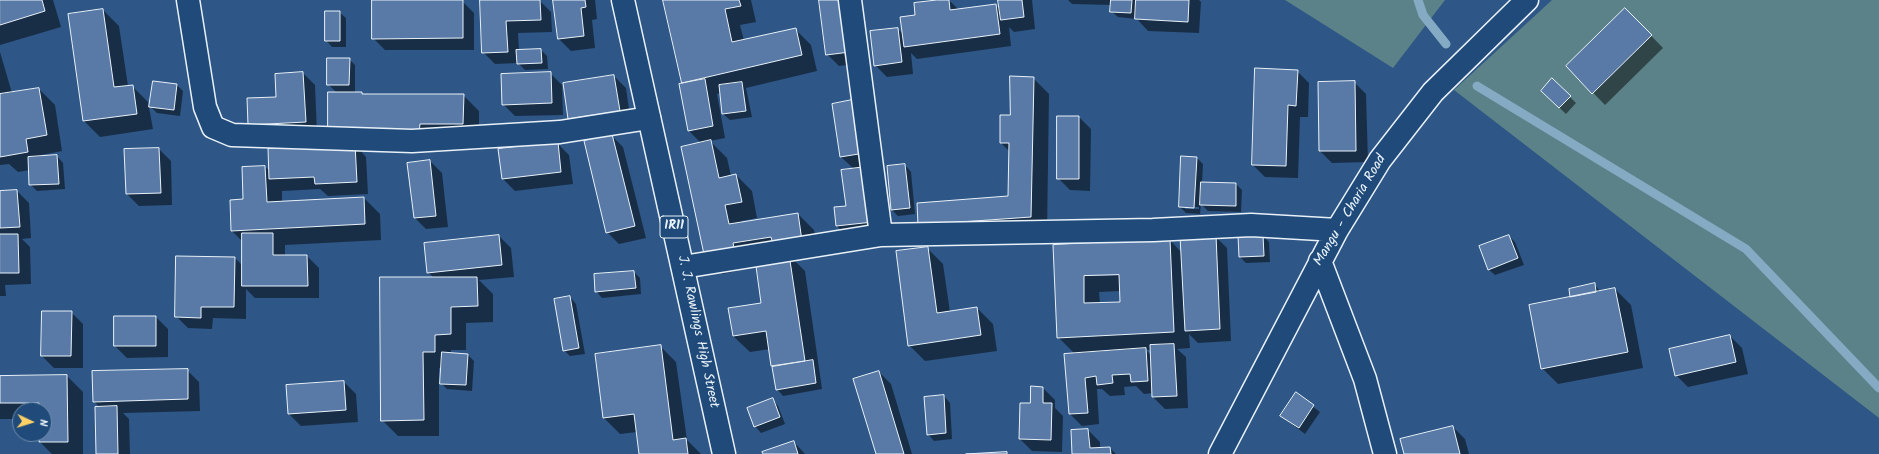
<!DOCTYPE html>
<html>
<head>
<meta charset="utf-8">
<style>
	body { margin:0 }
	#map { position:relative; width:1879px; height:454px; overflow:hidden; background:#2e5686; font-family:Kalam,sans-serif }
	canvas { display:block }
	.north { position:absolute; left:12px; top:402px; width:40px; height:40px; box-sizing:border-box; background:#1f4a7a; border:1px solid #6f8dac; border-radius:50%; rotate:94deg; font-size:11px; font-weight:700; line-height:16px; text-align:center; color:#e8f1f8 }
	.north::after { content:''; display:block; margin:auto; width:14px; height:18px; background:#ffd166; clip-path:polygon(50% 0,100% 100%,50% 72%,0 100%) }
</style>
</head>
<body>
<div id="map">
<canvas width="1879" height="454"></canvas>
<div class="north">N</div>
</div>
<script>
const ctx = document.querySelector('canvas').getContext('2d');
ctx.lineJoin = 'round';
function paint(path, color) {
  ctx.fillStyle = color;
  ctx.fill(path, 'evenodd');
}
function trace(path, color, width, dash) {
  ctx.strokeStyle = color;
  ctx.lineWidth = width;
  ctx.lineCap = dash ? 'butt' : 'round';
  ctx.setLineDash(dash || []);
  ctx.stroke(path);
}
function write(font, color, halo, rows, align = 'center') {
  ctx.font = font + ' Kalam,sans-serif';
  ctx.lineWidth = 3;
  ctx.setLineDash([]);
  ctx.textBaseline = 'middle';
  ctx.strokeStyle = halo;
  ctx.fillStyle = color;
  for (const [text, x, y, turn = 0] of rows) {
    ctx.save();
    ctx.translate(x, y);
    ctx.rotate((+turn || 0) * Math.PI / 180);
    ctx.textAlign = isNaN(turn) ? turn : align;
    if (halo) ctx.strokeText(text, 0, 0);
    ctx.fillText(text, 0, 0);
    ctx.restore();
  }
}
const green = new Path2D(`
	M 1285,0 L 1445,0 L 1393,68 Z
	M 1552,0 L 1879,0 L 1879,418 L 1454,90 Z`);
const shadow = new Path2D(`
	M 0,0 L 53,0 L 61,27 L 0,45 Z
	M 481,0 L 539,0 L 551,12 L 552,32 L 518,33 L 519,51 L 541,50 L 547,56 L 548,69 L 525,70 L 518,63 L 495,64 L 483,52 Z
	M 554,0 L 595,0 L 597,19 L 592,20 L 595,48 L 571,51 L 559,39 Z
	M 664,0 L 751,0 L 756,22 L 740,25 L 744,41 L 795,29 L 811,45 L 817,71 L 746,88 L 752,117 L 730,120 L 723,114 L 721,93 L 717,94 L 725,138 L 710,141 L 727,158 L 731,176 L 736,175 L 752,191 L 757,218 L 741,221 L 742,223 L 798,214 L 814,230 L 818,257 L 794,260 L 805,271 L 822,389 L 783,396 L 777,389 L 770,349 L 750,352 L 733,336 L 762,304 L 756,260 L 749,259 L 751,268 L 722,274 L 706,258 L 702,144 L 689,131 L 684,84 Z
	M 820,0 L 862,63 L 839,66 L 827,54 Z
	M 944,0 L 949,0 L 959,10 L 995,5 L 1001,10 L 999,0 L 1032,0 L 1035,29 L 1014,32 L 1009,27 L 1011,46 L 917,59 L 911,53 L 913,74 L 887,77 L 875,65 L 898,29 L 903,34 L 917,16 Z
	M 1068,0 L 1199,0 L 1201,2 L 1199,33 L 1148,31 L 1137,19 L 1118,17 L 1111,11 L 1112,5 L 1072,4 Z
	M 462,1 L 474,13 L 474,50 L 385,50 L 373,38 Z
	M 1625,9 L 1663,48 L 1605,105 L 1567,66 Z
	M 103,10 L 119,26 L 128,86 L 132,86 L 148,102 L 153,129 L 100,137 L 84,121 Z
	M 339,12 L 346,18 L 346,47 L 332,47 L 326,40 Z
	M 0,52 L 12,93 L 39,89 L 55,105 L 62,151 L 41,155 L 42,157 L 57,156 L 63,163 L 65,189 L 37,191 L 30,184 L 30,170 L 18,172 L 9,164 L 0,165 Z
	M 349,59 L 355,65 L 355,93 L 361,93 L 364,95 L 463,95 L 479,111 L 479,140 L 359,149 L 366,157 L 368,194 L 328,196 L 320,189 L 282,191 L 282,202 L 364,198 L 380,214 L 381,240 L 285,245 L 285,256 L 307,256 L 319,268 L 319,298 L 255,298 L 246,289 L 246,319 L 213,318 L 212,329 L 188,328 L 176,316 L 235,258 L 243,266 L 243,242 L 232,231 L 231,201 L 244,200 L 265,167 L 270,171 L 342,145 L 337,93 L 328,84 Z
	M 1297,71 L 1309,83 L 1308,117 L 1300,117 L 1298,178 L 1265,177 L 1253,165 Z
	M 303,73 L 315,85 L 317,134 L 249,125 Z
	M 550,73 L 562,85 L 563,115 L 515,116 L 503,104 Z
	M 614,76 L 626,88 L 631,123 L 581,131 L 569,119 L 564,84 Z
	M 1033,78 L 1049,94 L 1047,233 L 919,225 L 1009,197 L 1010,152 L 1001,143 L 1011,116 Z
	M 1553,80 L 1576,103 L 1566,114 L 1542,91 Z
	M 1354,82 L 1366,94 L 1368,162 L 1332,163 L 1320,151 Z
	M 177,85 L 183,91 L 180,116 L 157,113 L 151,107 Z
	M 856,100 L 884,234 L 849,238 L 837,226 L 835,208 L 847,207 L 854,169 L 841,157 L 833,105 Z
	M 1079,117 L 1091,129 L 1090,191 L 1070,190 L 1058,178 Z
	M 611,135 L 623,147 L 646,238 L 619,244 L 607,232 Z
	M 557,143 L 569,155 L 573,184 L 515,191 L 503,179 Z
	M 159,149 L 171,161 L 172,205 L 139,206 L 127,194 Z
	M 1197,158 L 1203,164 L 1202,183 L 1236,184 L 1242,190 L 1241,212 L 1208,211 L 1201,204 L 1200,214 L 1186,213 L 1180,207 ZM 1185,207 L 1199,207 L 1199,209 L 1185,209 Z
	M 430,161 L 442,173 L 448,227 L 426,229 L 414,217 Z
	M 905,165 L 911,172 L 915,214 L 898,216 L 892,210 Z
	M 17,191 L 29,203 L 31,238 L 22,239 L 30,247 L 31,284 L 5,285 L 6,296 L 0,296 L 0,192 Z
	M 499,236 L 511,248 L 514,277 L 479,280 L 493,294 L 493,322 L 466,323 L 466,350 L 451,350 L 451,354 L 468,355 L 474,361 L 472,391 L 447,389 L 441,383 L 442,368 L 439,368 L 439,436 L 398,436 L 382,420 L 434,278 L 428,272 Z
	M 1215,236 L 1227,248 L 1231,341 L 1198,343 L 1189,334 L 1190,348 L 1177,349 L 1186,357 L 1188,408 L 1165,409 L 1153,397 L 1153,393 L 1144,394 L 1136,386 L 1124,387 L 1125,395 L 1110,396 L 1102,389 L 1097,389 L 1099,424 L 1082,426 L 1070,414 L 1075,354 L 1058,337 L 1054,246 L 1170,240 L 1182,253 ZM 1121,291 L 1121,303 L 1100,303 L 1099,292 ZM 1146,350 L 1151,350 L 1151,355 Z
	M 1263,236 L 1269,242 L 1270,262 L 1246,263 L 1240,257 Z
	M 1509,236 L 1515,242 L 1524,265 L 1495,275 L 1488,269 Z
	M 927,248 L 943,264 L 950,312 L 977,308 L 993,324 L 997,351 L 925,361 L 909,345 Z
	M 634,272 L 640,278 L 641,294 L 602,298 L 596,291 Z
	M 1594,284 L 1601,292 L 1615,289 L 1631,305 L 1643,368 L 1558,384 L 1542,368 L 1571,297 Z
	M 570,297 L 576,304 L 585,354 L 570,356 L 564,350 Z
	M 71,312 L 83,324 L 83,368 L 54,368 L 42,356 Z
	M 156,317 L 168,329 L 168,357 L 127,358 L 115,346 Z
	M 1730,336 L 1742,348 L 1748,374 L 1688,387 L 1676,375 Z
	M 660,346 L 676,362 L 687,440 L 701,454 L 640,454 L 637,432 L 620,434 L 604,418 L 596,355 Z
	M 187,370 L 199,382 L 200,411 L 123,413 L 129,419 L 130,454 L 97,454 L 100,408 L 94,401 Z
	M 879,372 L 891,384 L 912,454 L 877,454 Z
	M 67,376 L 83,392 L 83,454 L 52,454 L 40,442 L 40,434 L 44,434 L 44,410 L 20,410 L 20,419 L 0,419 L 0,454 L 0,377 Z
	M 344,382 L 356,394 L 358,422 L 301,426 L 289,414 Z
	M 1043,388 L 1055,400 L 1055,408 L 1063,416 L 1062,452 L 1032,451 L 1020,439 L 1031,404 Z
	M 1296,394 L 1320,412 L 1305,434 L 1281,416 Z
	M 944,396 L 950,403 L 952,439 L 934,441 L 928,434 Z
	M 772,399 L 778,406 L 785,424 L 761,433 L 755,426 Z
	M 1453,427 L 1465,439 L 1469,454 L 1405,454 Z
	M 1088,430 L 1100,442 L 1100,448 L 1110,448 L 1116,454 L 1073,454 Z
	M 794,442 L 805,454 L 764,454 Z`);
const stream = new Path2D(`
	M 1418,0 L 1423,15 L 1446,44
	M 1477,86 L 1746,249 L 1879,388`);
const building = new Path2D(`
	M 0,0 L 42,0 L 45,11 L 0,25 Z
	M 372,0 L 463,0 L 463,38 L 372,39 Z
	M 480,0 L 540,0 L 541,20 L 506,21 L 508,52 L 482,53 Z
	M 553,0 L 585,0 L 586,7 L 581,8 L 584,36 L 558,39 Z
	M 663,0 L 739,0 L 741,6 L 725,9 L 732,42 L 796,28 L 802,55 L 682,83 Z
	M 819,0 L 843,0 L 850,52 L 826,55 Z
	M 937,0 L 949,0 L 950,10 L 996,4 L 1000,34 L 904,47 L 900,17 L 915,15 L 914,3 Z
	M 998,0 L 1022,0 L 1024,17 L 1001,20 Z
	M 1111,0 L 1132,0 L 1131,13 L 1110,12 Z
	M 1136,0 L 1189,0 L 1188,22 L 1135,19 Z
	M 1625,8 L 1652,35 L 1592,94 L 1566,66 Z
	M 103,9 L 114,87 L 133,85 L 137,114 L 83,121 L 68,14 Z
	M 325,11 L 340,11 L 340,41 L 325,41 Z
	M 898,28 L 902,62 L 874,66 L 870,31 Z
	M 541,49 L 542,63 L 517,64 L 516,50 Z
	M 327,58 L 350,58 L 349,85 L 327,85 Z
	M 1255,68 L 1298,70 L 1296,106 L 1288,105 L 1286,166 L 1252,165 Z
	M 303,72 L 306,122 L 248,125 L 247,98 L 276,97 L 275,74 Z
	M 551,72 L 552,103 L 502,105 L 501,74 Z
	M 614,75 L 620,111 L 568,119 L 563,83 Z
	M 1010,76 L 1034,77 L 1031,217 L 918,225 L 917,203 L 1008,196 L 1009,143 L 1000,143 L 1000,115 L 1010,115 Z
	M 1552,78 L 1571,96 L 1559,108 L 1541,91 Z
	M 705,79 L 713,126 L 688,131 L 679,84 Z
	M 153,81 L 177,84 L 174,110 L 149,107 Z
	M 1355,81 L 1356,151 L 1319,151 L 1318,82 Z
	M 742,82 L 746,111 L 722,114 L 719,85 Z
	M 39,88 L 47,135 L 26,139 L 28,152 L 0,157 L 0,94 Z
	M 328,92 L 362,92 L 362,94 L 464,94 L 463,124 L 420,124 L 419,133 L 328,133 Z
	M 857,99 L 865,153 L 840,157 L 832,104 Z
	M 1057,116 L 1079,116 L 1079,179 L 1057,179 Z
	M 612,134 L 635,226 L 606,233 L 584,141 Z
	M 711,140 L 719,178 L 736,174 L 742,202 L 725,205 L 729,224 L 798,213 L 802,241 L 773,245 L 771,237 L 733,243 L 735,252 L 705,259 L 681,147 Z
	M 558,142 L 561,172 L 502,179 L 498,149 Z
	M 355,144 L 357,182 L 315,184 L 314,177 L 269,179 L 268,149 Z
	M 159,148 L 161,193 L 126,194 L 124,149 Z
	M 57,155 L 59,184 L 29,185 L 28,157 Z
	M 1181,156 L 1197,157 L 1194,208 L 1179,207 Z
	M 430,160 L 436,216 L 414,218 L 407,163 Z
	M 905,164 L 910,208 L 891,210 L 887,166 Z
	M 265,166 L 267,202 L 364,197 L 365,224 L 231,231 L 230,200 L 243,199 L 242,167 Z
	M 866,167 L 873,222 L 836,226 L 834,207 L 846,206 L 841,170 Z
	M 1201,182 L 1236,183 L 1236,206 L 1200,205 Z
	M 17,190 L 20,227 L 0,228 L 0,191 Z
	M 242,233 L 273,233 L 273,255 L 307,255 L 308,286 L 242,286 Z
	M 0,234 L 18,234 L 19,273 L 0,273 Z
	M 499,235 L 502,265 L 427,273 L 424,243 Z
	M 1216,235 L 1220,329 L 1185,331 L 1180,236 Z
	M 1263,235 L 1264,256 L 1239,257 L 1238,236 Z
	M 1509,235 L 1518,258 L 1488,270 L 1479,246 Z
	M 1170,239 L 1174,332 L 1057,338 L 1053,245 ZM 1119,275 L 1120,302 L 1084,303 L 1084,276 Z
	M 928,247 L 937,313 L 977,307 L 981,335 L 908,346 L 896,251 Z
	M 789,254 L 805,361 L 771,366 L 766,331 L 733,336 L 728,308 L 761,303 L 755,259 Z
	M 176,256 L 235,257 L 234,307 L 201,307 L 201,318 L 175,317 Z
	M 634,271 L 636,288 L 595,292 L 594,274 Z
	M 380,277 L 477,277 L 478,306 L 451,307 L 451,334 L 435,335 L 435,352 L 423,352 L 424,420 L 381,421 Z
	M 1595,283 L 1596,292 L 1570,297 L 1569,289 Z
	M 1615,288 L 1628,352 L 1541,369 L 1529,305 Z
	M 570,296 L 579,348 L 563,351 L 554,299 Z
	M 42,311 L 72,311 L 71,356 L 41,356 Z
	M 114,316 L 156,316 L 156,346 L 114,346 Z
	M 1730,335 L 1736,362 L 1675,376 L 1669,349 Z
	M 1174,344 L 1177,396 L 1152,397 L 1150,345 Z
	M 661,345 L 673,440 L 686,438 L 688,454 L 639,454 L 634,414 L 603,418 L 595,354 Z
	M 1146,348 L 1148,381 L 1131,382 L 1130,374 L 1112,375 L 1113,383 L 1097,385 L 1096,376 L 1085,378 L 1088,413 L 1069,414 L 1064,354 Z
	M 442,352 L 468,354 L 466,385 L 440,384 Z
	M 813,360 L 816,383 L 776,390 L 772,367 Z
	M 188,369 L 188,399 L 93,402 L 92,371 Z
	M 879,371 L 904,454 L 876,454 L 853,379 Z
	M 67,375 L 68,442 L 39,442 L 39,434 L 44,434 L 44,410 L 39,410 L 39,403 L 0,403 L 0,376 Z
	M 344,381 L 346,410 L 288,414 L 286,385 Z
	M 1031,386 L 1043,387 L 1043,403 L 1052,403 L 1051,440 L 1019,439 L 1020,403 L 1030,403 Z
	M 1296,392 L 1314,405 L 1299,428 L 1280,416 Z
	M 944,395 L 946,433 L 927,435 L 924,397 Z
	M 773,398 L 780,417 L 754,427 L 747,408 Z
	M 117,406 L 118,454 L 96,454 L 95,407 Z
	M 1453,426 L 1460,454 L 1404,454 L 1400,439 Z
	M 1088,429 L 1090,448 L 1110,447 L 1111,454 L 1072,454 L 1071,430 Z
	M 794,441 L 798,454 L 763,454 L 762,452 Z
	M 1007,452 L 1007,454 L 966,454 Z`);
const minor = new Path2D(`
	M 188,0 L 205,107 L 213,127 L 232,135 L 412,141 L 560,132 L 649,118
	M 850,0 L 881,235
	M 1320,261 L 1365,379 L 1385,454
	M 683,267 L 881,235 L 1153,230 L 1251,225 L 1337,230
	M 1220,454 L 1337,230 L 1380,160 L 1433,92 L 1527,0`);
const major = new Path2D(`
	M 623,0 L 724,454`);
const shields = [
	[674,227,28]
];
const shieldNames = [
	["IR11",674,227]
];
const streetNames = [
	["Mangu - Charia Road",1351,211,-59],
	["J. J. Rawlings High Street",697,332,78]
];
paint(green, '#5b8288');
paint(shadow, '#0007');
trace(stream, '#85aac3', 9);
paint(building, '#597aa6');
trace(building, '#e8f1f8', 1);
trace(minor, '#e8f1f8', 25);
trace(major, '#e8f1f8', 25);
trace(minor, '#1f4a7a', 22);
trace(major, '#1f4a7a', 22);
for (const [x, y, w] of shields) {
  const box = new Path2D();
  box.roundRect(x - w / 2, y - 11, w, 22, 3);
  ctx.fillStyle = '#1f4a7a';
  ctx.fill(box);
  trace(box, '#e8f1f8', 1);
}
write('bold 13px', '#e8f1f8', null, shieldNames);
write('14px', '#e8f1f8', '#1f4a7a', streetNames);
</script>
</body>
</html>
